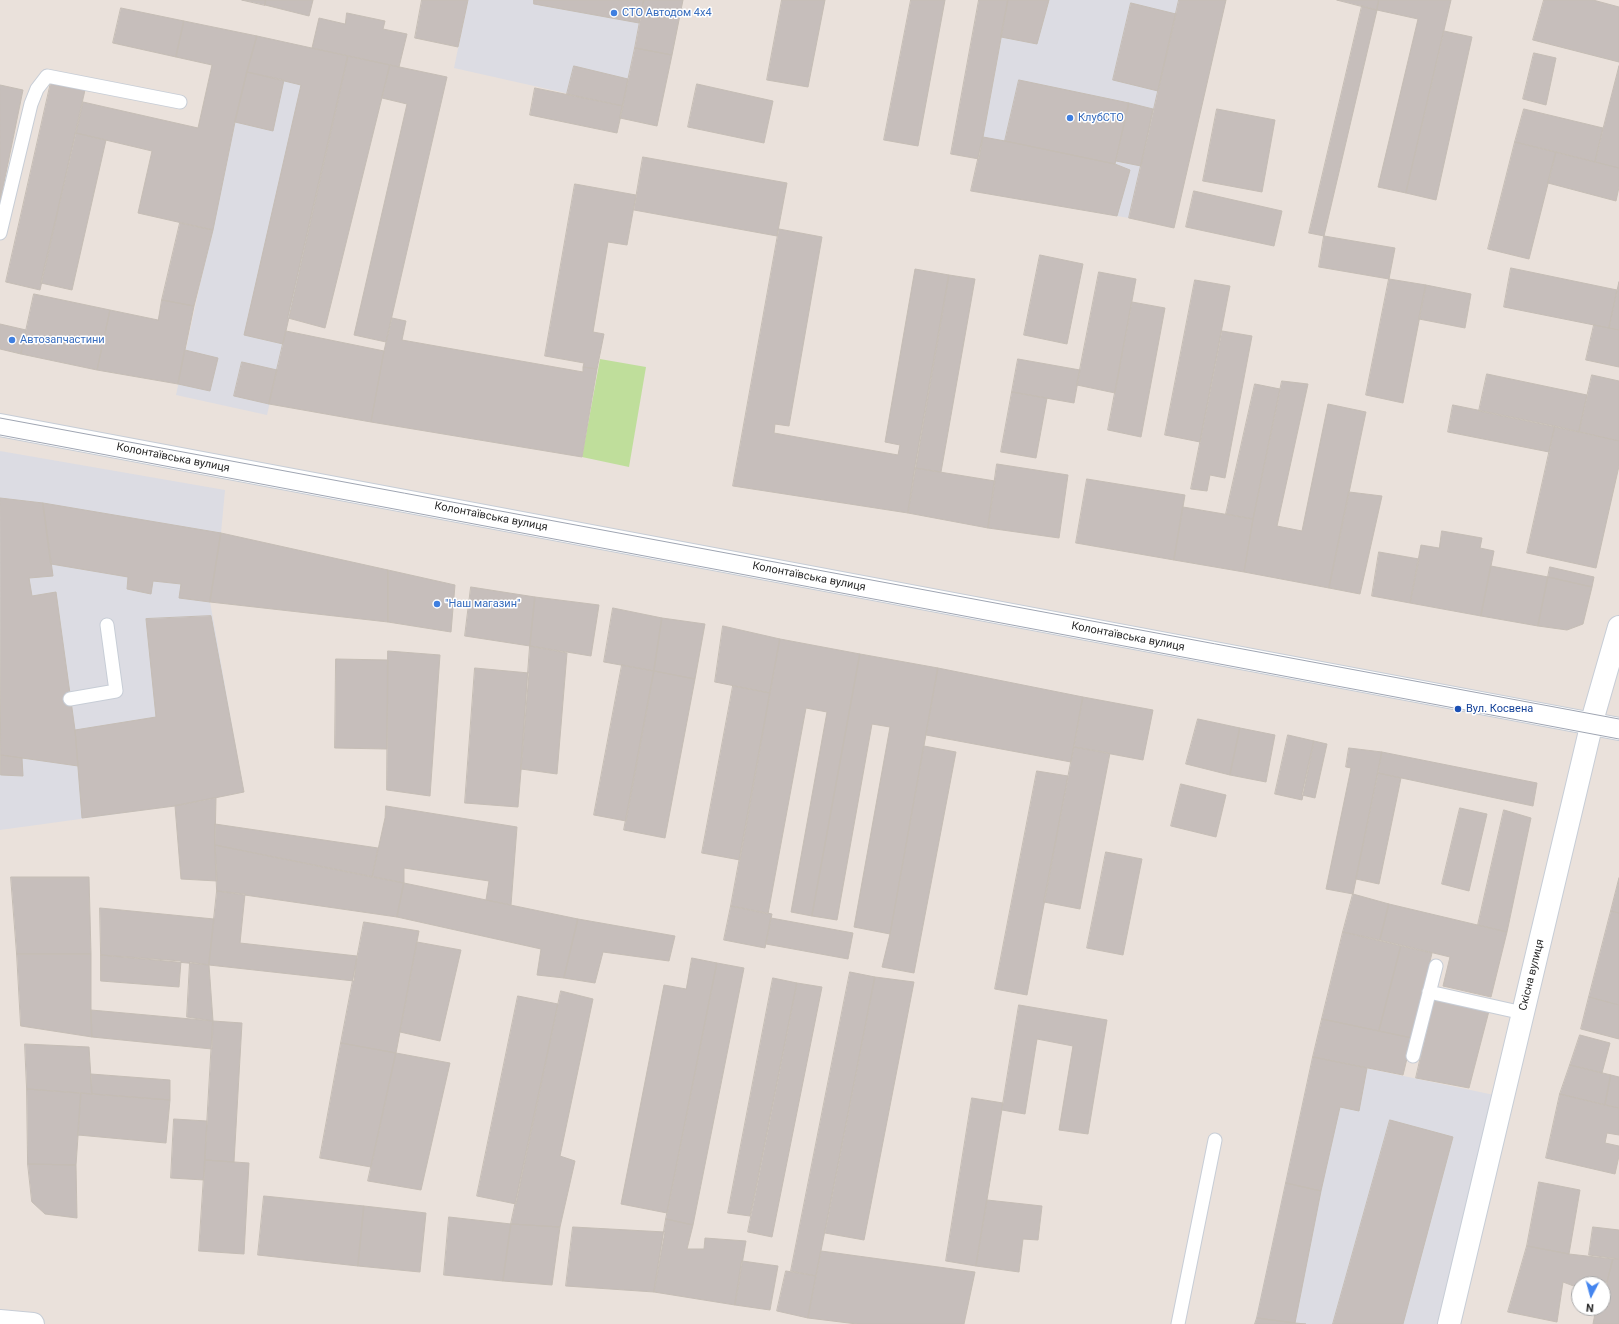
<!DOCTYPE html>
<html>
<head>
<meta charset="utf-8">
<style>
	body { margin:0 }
	#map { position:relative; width:1619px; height:1324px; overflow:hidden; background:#eae1db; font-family:Roboto,sans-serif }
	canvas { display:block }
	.north { position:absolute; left:1571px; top:1276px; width:40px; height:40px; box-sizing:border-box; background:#fff; border:1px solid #a9a9a9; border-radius:50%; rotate:186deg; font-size:11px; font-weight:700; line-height:16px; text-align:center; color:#292929 }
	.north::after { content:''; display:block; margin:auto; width:14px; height:18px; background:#4485ef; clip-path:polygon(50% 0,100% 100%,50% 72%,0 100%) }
</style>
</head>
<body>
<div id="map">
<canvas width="1619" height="1324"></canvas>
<div class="north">N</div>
</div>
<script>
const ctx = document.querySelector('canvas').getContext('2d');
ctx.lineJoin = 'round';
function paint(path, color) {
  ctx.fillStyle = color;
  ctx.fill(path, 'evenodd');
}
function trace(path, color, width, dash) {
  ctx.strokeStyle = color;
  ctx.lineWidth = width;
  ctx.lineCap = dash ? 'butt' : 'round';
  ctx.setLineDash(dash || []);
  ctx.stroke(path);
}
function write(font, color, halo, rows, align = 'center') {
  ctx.font = font + ' Roboto,sans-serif';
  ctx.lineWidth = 3;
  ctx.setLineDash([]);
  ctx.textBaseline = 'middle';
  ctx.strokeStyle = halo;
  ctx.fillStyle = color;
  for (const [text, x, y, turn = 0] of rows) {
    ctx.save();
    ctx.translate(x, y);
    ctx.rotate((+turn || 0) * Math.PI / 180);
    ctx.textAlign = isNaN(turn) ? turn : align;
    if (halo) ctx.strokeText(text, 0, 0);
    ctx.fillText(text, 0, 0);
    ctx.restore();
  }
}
const industrial = new Path2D(`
	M 468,0 L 644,0 L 623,106 L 454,68 Z
	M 1008,0 L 1179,0 L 1129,218 L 971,191 L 979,159 Z
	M 257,36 L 348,56 L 267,415 L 176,395 L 235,122 L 247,72 Z
	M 0,451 L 225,490 L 221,533 L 210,602 L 244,792 L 175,806 L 0,830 Z
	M 1313,1057 L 1499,1096 L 1443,1324 L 1255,1324 Z`);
const green = new Path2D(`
	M 600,359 L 646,367 L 629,467 L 582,457 Z`);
const building = new Path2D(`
	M 242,0 L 266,0 L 265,5 Z
	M 266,0 L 313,0 L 309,16 L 265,5 Z
	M 422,0 L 468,0 L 458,47 L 415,38 Z
	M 534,0 L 644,0 L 639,23 L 534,4 Z
	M 644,0 L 683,0 L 672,55 L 635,48 Z
	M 782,0 L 825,0 L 808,87 L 767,80 Z
	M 911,0 L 945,0 L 918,146 L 884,140 Z
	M 979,0 L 1008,0 L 979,159 L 951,154 Z
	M 1008,0 L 1049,0 L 1037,44 L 1001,37 Z
	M 1179,0 L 1226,0 L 1174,228 L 1129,218 Z
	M 1337,0 L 1379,0 L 1377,10 Z
	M 1379,0 L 1451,0 L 1406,193 L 1378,187 L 1418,19 L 1377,10 Z
	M 1544,0 L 1593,0 L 1619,7 L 1619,62 L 1533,40 Z
	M 1131,3 L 1176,14 L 1158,91 L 1113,80 Z
	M 1362,6 L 1377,10 L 1324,236 L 1309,233 Z
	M 121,8 L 184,21 L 176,57 L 113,43 Z
	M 347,13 L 385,21 L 383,29 L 407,34 L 399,67 L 312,48 L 319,18 L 345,24 Z
	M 184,21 L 257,36 L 247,72 L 235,122 L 213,230 L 138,213 L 152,151 L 76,133 L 83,102 L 198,128 L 212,65 L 176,57 Z
	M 1444,31 L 1472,37 L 1436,200 L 1406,193 Z
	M 257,36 L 348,56 L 283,344 L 244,335 L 301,85 L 247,72 Z
	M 635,48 L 672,55 L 657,126 L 620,118 Z
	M 1534,53 L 1556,58 L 1546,105 L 1523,99 Z
	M 348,56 L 390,65 L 325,328 L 288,318 Z
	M 390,65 L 447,77 L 386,342 L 354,335 L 407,104 L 382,98 Z
	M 574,66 L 628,79 L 623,106 L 567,94 Z
	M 1619,66 L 1619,168 L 1595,162 Z
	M 247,72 L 284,80 L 273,131 L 235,122 Z
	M 1019,80 L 1129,103 L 1115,164 L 1005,141 Z
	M 51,82 L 85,90 L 40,290 L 6,282 Z
	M 697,84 L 773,101 L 764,143 L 688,127 Z
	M 0,85 L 23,90 L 0,202 Z
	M 535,88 L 623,106 L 617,133 L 530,115 Z
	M 1129,103 L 1153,109 L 1141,166 L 1116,161 Z
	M 1217,109 L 1275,120 L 1262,192 L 1203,181 Z
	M 1524,109 L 1603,128 L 1595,162 L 1515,142 Z
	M 76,133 L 106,140 L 72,290 L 41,283 Z
	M 983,137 L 1005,141 L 1115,164 L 1130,170 L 1117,216 L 971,191 Z
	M 1515,142 L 1556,152 L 1529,259 L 1488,249 Z
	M 1556,152 L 1619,168 L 1619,187 L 1616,201 L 1548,183 Z
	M 643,157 L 787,183 L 777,236 L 634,210 Z
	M 575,184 L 636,195 L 627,245 L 608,242 L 593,332 L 604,334 L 597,369 L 583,367 L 584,363 L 545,356 Z
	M 1194,191 L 1282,211 L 1274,246 L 1186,227 Z
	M 180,223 L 213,230 L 194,306 L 162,300 Z
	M 779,229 L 822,237 L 789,426 L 775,424 L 774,433 L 898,455 L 900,445 L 885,442 L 915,269 L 949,275 L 908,513 L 733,486 Z
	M 1324,236 L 1395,248 L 1389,279 L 1319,267 Z
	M 1040,255 L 1083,264 L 1067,344 L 1024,335 Z
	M 1511,268 L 1617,290 L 1609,328 L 1504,307 Z
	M 1099,272 L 1136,279 L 1115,393 L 1077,385 Z
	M 949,275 L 975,279 L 941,472 L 915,468 Z
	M 1389,279 L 1426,285 L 1403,403 L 1366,395 Z
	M 1195,280 L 1230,286 L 1200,442 L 1165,435 Z
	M 1619,282 L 1619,330 L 1609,328 Z
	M 1426,285 L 1471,294 L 1465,328 L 1419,319 Z
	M 34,294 L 110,310 L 97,370 L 21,354 Z
	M 162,300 L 194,306 L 178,384 L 97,370 L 110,310 L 158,320 Z
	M 1132,302 L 1165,308 L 1141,437 L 1108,430 Z
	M 392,318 L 406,321 L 402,340 L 583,372 L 583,367 L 597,369 L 582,457 L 371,422 L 384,351 Z
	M 0,324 L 26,330 L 21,354 L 0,349 Z
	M 1594,325 L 1619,330 L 1619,367 L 1586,360 Z
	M 286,331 L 384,351 L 371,422 L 269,404 Z
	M 1222,331 L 1252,336 L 1225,478 L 1210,475 L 1207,491 L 1191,489 Z
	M 185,350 L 218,358 L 210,391 L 178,384 Z
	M 1018,359 L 1080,370 L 1074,403 L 1012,392 Z
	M 242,362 L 277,370 L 269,404 L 234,396 Z
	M 1487,374 L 1587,395 L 1579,432 L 1479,411 Z
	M 1592,375 L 1619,381 L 1619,441 L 1579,432 Z
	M 1282,381 L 1308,384 L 1277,526 L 1302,531 L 1328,404 L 1366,412 L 1329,588 L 1244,572 L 1253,519 Z
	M 1255,384 L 1280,389 L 1253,519 L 1226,514 Z
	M 1012,392 L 1047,398 L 1036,458 L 1001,452 Z
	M 1453,405 L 1555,426 L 1549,452 L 1448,432 Z
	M 1555,426 L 1619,441 L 1619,466 L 1596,568 L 1527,553 Z
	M 997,464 L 1068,475 L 1059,538 L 988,528 Z
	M 915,468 L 995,481 L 988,528 L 908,513 Z
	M 1087,479 L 1185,495 L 1174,560 L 1076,543 Z
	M 1349,492 L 1382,496 L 1360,594 L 1329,588 Z
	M 0,498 L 43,503 L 53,576 L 29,578 L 32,596 L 56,592 L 75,730 L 78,766 L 1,755 Z
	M 43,503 L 221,533 L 210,602 L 179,598 L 181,584 L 153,581 L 151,594 L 127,589 L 128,577 L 51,564 Z
	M 1183,507 L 1253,519 L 1244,572 L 1174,560 Z
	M 1442,531 L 1482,538 L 1480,548 L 1494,551 L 1481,616 L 1410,603 L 1421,545 L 1439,548 Z
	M 221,533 L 388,570 L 388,622 L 210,602 Z
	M 1379,552 L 1419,559 L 1410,603 L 1372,596 Z
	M 1491,566 L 1548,577 L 1538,626 L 1481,616 Z
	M 1550,567 L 1594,577 L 1592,587 L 1548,577 Z
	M 388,570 L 455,585 L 451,632 L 388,622 Z
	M 1548,577 L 1592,587 L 1583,624 L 1567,630 L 1538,626 Z
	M 471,587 L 535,597 L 530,646 L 465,636 Z
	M 535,597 L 599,605 L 591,656 L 530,646 Z
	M 613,608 L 662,618 L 654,671 L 604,662 Z
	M 211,616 L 244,792 L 175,806 L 82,818 L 75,730 L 156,717 L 146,619 Z
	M 662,618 L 705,624 L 695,679 L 654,671 Z
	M 723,626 L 780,639 L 770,693 L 715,682 Z
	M 780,639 L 860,654 L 812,916 L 791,912 L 827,712 L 806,708 L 768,914 L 731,906 Z
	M 530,646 L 567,653 L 557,774 L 521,769 Z
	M 388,651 L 440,655 L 430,796 L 387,790 Z
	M 860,654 L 938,668 L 890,934 L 854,927 L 890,727 L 872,724 L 837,920 L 812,916 Z
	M 336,659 L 388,660 L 387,749 L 335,748 Z
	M 622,665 L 654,671 L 626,821 L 594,815 Z
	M 475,668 L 529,673 L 518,807 L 465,803 Z
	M 938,668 L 1083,697 L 1071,762 L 926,735 Z
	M 654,671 L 695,679 L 665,838 L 624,830 Z
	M 733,686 L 770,693 L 740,860 L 702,853 Z
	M 1083,697 L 1153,710 L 1143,760 L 1074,747 Z
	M 1198,719 L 1240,728 L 1230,775 L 1186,764 Z
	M 1240,728 L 1275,735 L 1266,782 L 1230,775 Z
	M 1288,735 L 1314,741 L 1302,800 L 1275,794 Z
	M 1314,741 L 1327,744 L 1315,798 L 1302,795 Z
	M 924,746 L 956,752 L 914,973 L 882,967 L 890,934 Z
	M 1074,747 L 1110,753 L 1080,909 L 1044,902 Z
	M 1349,748 L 1382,752 L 1353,894 L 1326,889 L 1351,768 L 1346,767 Z
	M 1382,752 L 1537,783 L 1533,806 L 1378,773 Z
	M 1,755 L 22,758 L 23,776 L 1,775 Z
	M 1037,771 L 1068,776 L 1027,995 L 995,989 Z
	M 1378,773 L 1401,778 L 1379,884 L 1356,879 Z
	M 1181,784 L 1226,795 L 1216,837 L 1171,826 Z
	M 216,798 L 215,845 L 217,881 L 181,879 L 175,806 Z
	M 386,806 L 517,827 L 511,905 L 486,900 L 489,881 L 404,868 L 404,883 L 372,877 L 385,818 Z
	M 1460,808 L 1487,814 L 1469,891 L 1442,884 Z
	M 1504,810 L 1531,818 L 1507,932 L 1478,925 Z
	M 215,824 L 378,848 L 372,877 L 215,845 Z
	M 215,845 L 404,883 L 397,917 L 217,891 Z
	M 1106,852 L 1142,859 L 1123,955 L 1087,948 Z
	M 11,877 L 89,877 L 91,954 L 17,954 Z
	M 1619,878 L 1619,913 L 1611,911 Z
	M 404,883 L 578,919 L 564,978 L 537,975 L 541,949 L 397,917 Z
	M 217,891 L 245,894 L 240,943 L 357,956 L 354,981 L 209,965 Z
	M 1353,894 L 1389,904 L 1380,940 L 1343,932 Z
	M 1389,904 L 1507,932 L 1491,997 L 1443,986 L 1450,957 L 1380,940 Z
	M 731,906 L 772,914 L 765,948 L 724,940 Z
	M 100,908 L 214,919 L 209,965 L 101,955 Z
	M 1611,911 L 1619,913 L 1619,1005 L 1589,997 Z
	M 771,918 L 853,933 L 848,959 L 766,944 Z
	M 578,919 L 675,936 L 669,961 L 603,952 L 595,983 L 564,978 Z
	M 364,922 L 419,931 L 396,1053 L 341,1043 Z
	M 1343,932 L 1401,946 L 1379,1031 L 1322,1019 Z
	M 417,942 L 461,950 L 440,1041 L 400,1032 Z
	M 1401,946 L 1432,953 L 1412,1038 L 1379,1031 Z
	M 17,954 L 91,954 L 91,1010 L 92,1037 L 21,1026 Z
	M 101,955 L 181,961 L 179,987 L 101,981 Z
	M 692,958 L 717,963 L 667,1213 L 621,1204 L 664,985 L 686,989 Z
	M 190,962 L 209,965 L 213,1021 L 187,1017 Z
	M 717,963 L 744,968 L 693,1225 L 666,1219 Z
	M 850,972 L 875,977 L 816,1276 L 791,1271 Z
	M 875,977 L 914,982 L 864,1240 L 825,1233 Z
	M 773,978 L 797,983 L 750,1216 L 728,1213 Z
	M 797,983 L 822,987 L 772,1237 L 748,1232 Z
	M 561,991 L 593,999 L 560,1156 L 575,1161 L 560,1227 L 511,1224 Z
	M 518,996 L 558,1004 L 516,1204 L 477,1196 Z
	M 1589,997 L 1619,1005 L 1619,1039 L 1581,1029 Z
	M 1434,999 L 1489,1011 L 1469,1088 L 1416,1078 Z
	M 1019,1005 L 1107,1020 L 1088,1134 L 1059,1130 L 1073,1046 L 1037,1039 L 1025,1114 L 1002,1110 Z
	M 91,1010 L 213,1021 L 212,1049 L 92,1037 Z
	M 1322,1019 L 1412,1038 L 1403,1075 L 1313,1057 Z
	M 213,1021 L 242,1023 L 234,1162 L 205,1160 Z
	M 1580,1035 L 1610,1043 L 1602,1073 L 1570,1065 Z
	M 341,1043 L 396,1053 L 371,1167 L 320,1158 Z
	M 25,1044 L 89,1047 L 92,1094 L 27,1089 Z
	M 396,1053 L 450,1063 L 421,1190 L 368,1181 Z
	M 1313,1057 L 1367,1068 L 1359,1111 L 1340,1107 L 1321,1191 L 1286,1183 Z
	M 1570,1065 L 1611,1075 L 1605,1105 L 1560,1094 Z
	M 91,1074 L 170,1080 L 170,1100 L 92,1094 Z
	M 1611,1075 L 1619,1077 L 1619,1108 L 1605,1105 Z
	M 27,1089 L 81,1093 L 76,1165 L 28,1164 Z
	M 81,1093 L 170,1100 L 166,1143 L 78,1135 Z
	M 1560,1094 L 1619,1108 L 1619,1135 L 1607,1133 L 1605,1143 L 1619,1146 L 1619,1156 L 1615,1174 L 1546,1158 Z
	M 972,1098 L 1003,1103 L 976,1266 L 946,1261 Z
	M 174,1119 L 207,1121 L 204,1180 L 171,1178 Z
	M 1390,1120 L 1453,1137 L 1403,1324 L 1333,1324 Z
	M 205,1160 L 249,1163 L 244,1254 L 199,1251 Z
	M 28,1164 L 76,1165 L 77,1218 L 45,1214 L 32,1202 Z
	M 1539,1182 L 1580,1190 L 1569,1254 L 1527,1246 Z
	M 1286,1183 L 1321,1191 L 1295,1323 L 1257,1318 Z
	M 264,1196 L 364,1206 L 358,1266 L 258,1255 Z
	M 987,1200 L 1042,1206 L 1038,1240 L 1023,1239 L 1019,1272 L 976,1266 Z
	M 364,1206 L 426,1213 L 420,1272 L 358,1266 Z
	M 449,1217 L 511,1224 L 503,1281 L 444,1275 Z
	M 666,1219 L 693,1225 L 687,1249 L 704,1249 L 705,1238 L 746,1241 L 735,1305 L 654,1292 Z
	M 511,1224 L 560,1227 L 552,1285 L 503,1281 Z
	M 573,1227 L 665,1232 L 654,1292 L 566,1286 Z
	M 1593,1227 L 1619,1230 L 1619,1259 L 1589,1255 Z
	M 1527,1246 L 1569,1254 L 1613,1259 L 1607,1282 L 1599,1284 L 1579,1284 L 1579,1288 L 1563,1282 L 1557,1322 L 1508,1312 Z
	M 821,1251 L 975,1272 L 964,1324 L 857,1324 L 808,1318 Z
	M 1613,1259 L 1619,1259 L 1619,1324 L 1593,1324 L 1596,1308 L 1603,1308 L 1607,1282 Z
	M 742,1261 L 778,1266 L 770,1310 L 735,1305 Z
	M 786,1271 L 816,1276 L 808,1318 L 777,1311 Z
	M 1257,1318 L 1295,1323 L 1306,1324 L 1255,1324 Z`);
const lane = new Path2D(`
	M 0,233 L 31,104 L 37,89 L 47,76 L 180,102
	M 70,699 L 116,691 L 107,625
	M 1429,992 L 1523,1013
	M 1413,1056 L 1436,966
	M 1178,1324 L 1215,1140`);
const street = new Path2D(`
	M 0,1321 L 33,1324
	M 1449,1324 L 1594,714 L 1619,627`);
const secondary = new Path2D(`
	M 0,425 L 1619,729`);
const tram = new Path2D(`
	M 0,418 L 1619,719
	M 0,435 L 1619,739`);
const markers = [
	[614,13,4,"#3f7fe0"],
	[1070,118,4,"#3f7fe0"],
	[12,340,4,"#3f7fe0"],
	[437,604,4,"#3f7fe0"],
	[1458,709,4,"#1a4fb4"]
];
const shopNames = [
	["СТО Автодом 4х4",622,13],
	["КлубСТО",1078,118],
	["Автозапчастини",20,340],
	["\"Наш магазин\"",445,604]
];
const streetNames = [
	["Колонтаївська вулиця",173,458,11],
	["Колонтаївська вулиця",491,517,11],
	["Колонтаївська вулиця",809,577,11],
	["Колонтаївська вулиця",1128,637,11],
	["Cкісна вулиця",1532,975,-76]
];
const transitNames = [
	["Вул. Косвена",1466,709]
];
paint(industrial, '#dcdce3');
paint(green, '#bfde9b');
paint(building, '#c6bebb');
trace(building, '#c5bdb5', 1);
trace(lane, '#c7cdd6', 15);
trace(street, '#c7cdd6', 24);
trace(secondary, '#c7cdd6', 24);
trace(lane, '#fff', 13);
trace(street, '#fff', 22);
trace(secondary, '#fff', 22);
trace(tram, '#9fa5b2', 1);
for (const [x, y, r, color] of markers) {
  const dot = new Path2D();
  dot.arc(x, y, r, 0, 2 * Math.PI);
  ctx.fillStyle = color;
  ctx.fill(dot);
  trace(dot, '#fff', 1.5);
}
write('11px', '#366cbe', '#fff', shopNames, 'left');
write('11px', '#292929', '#fff', streetNames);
write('11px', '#164399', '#fff', transitNames, 'left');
</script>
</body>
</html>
